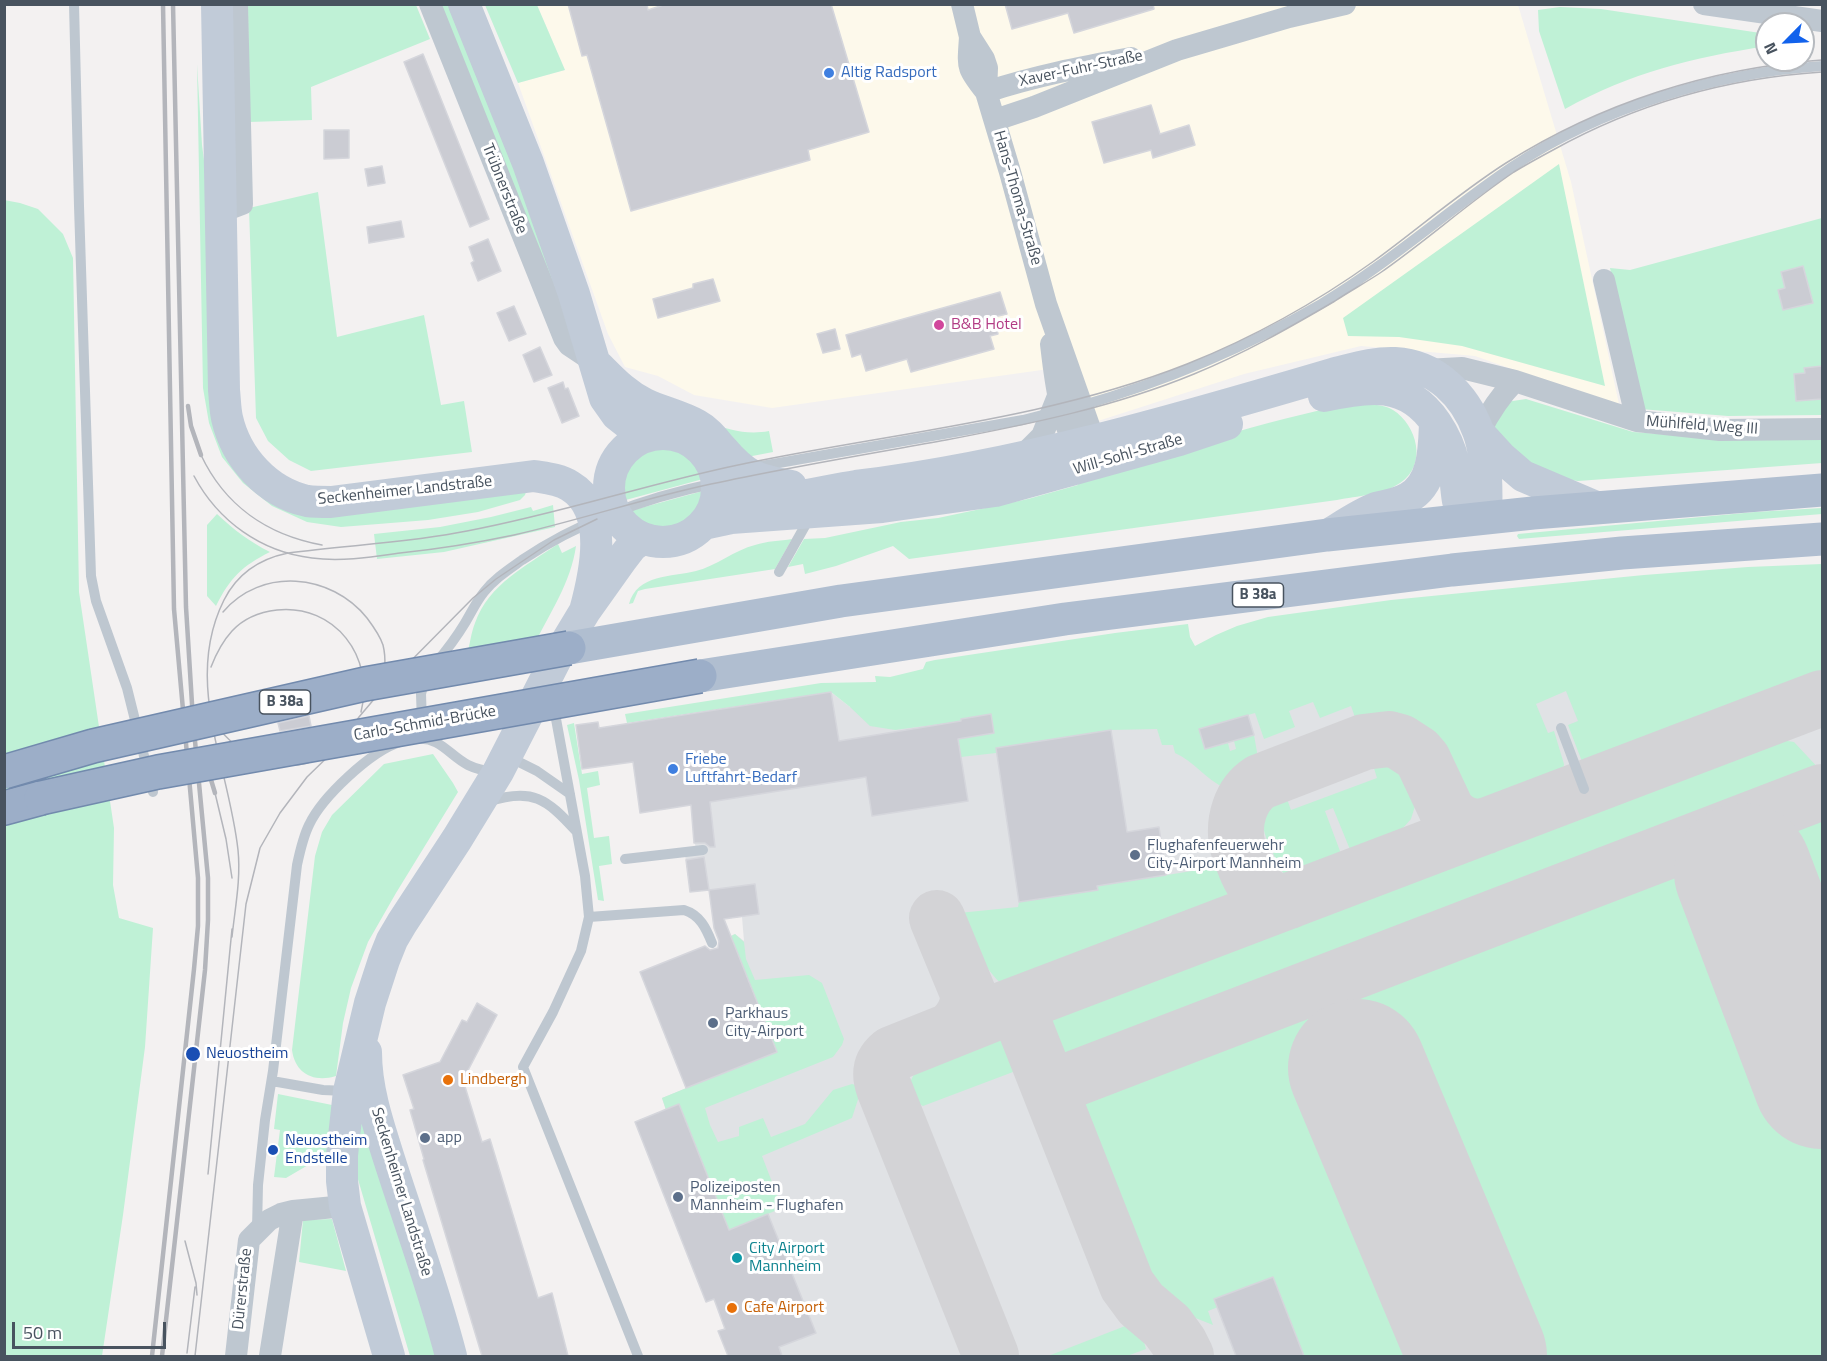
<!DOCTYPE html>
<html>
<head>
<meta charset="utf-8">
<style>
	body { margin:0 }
	#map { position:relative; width:1827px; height:1361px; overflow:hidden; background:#f3f1f1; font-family:"Titillium Web",sans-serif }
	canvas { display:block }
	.frame { position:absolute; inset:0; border:6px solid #48535f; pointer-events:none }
	.north { position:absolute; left:1755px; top:12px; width:60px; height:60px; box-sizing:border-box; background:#fff; border:2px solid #b6babf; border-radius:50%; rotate:246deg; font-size:16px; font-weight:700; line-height:24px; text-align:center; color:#48535f }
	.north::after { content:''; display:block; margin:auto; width:21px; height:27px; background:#1262ec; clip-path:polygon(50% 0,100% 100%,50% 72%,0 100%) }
	.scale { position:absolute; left:12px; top:1322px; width:154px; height:27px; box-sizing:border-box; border:3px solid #48535f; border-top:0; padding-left:8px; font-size:18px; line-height:21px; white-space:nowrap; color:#48535f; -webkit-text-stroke:4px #fff; paint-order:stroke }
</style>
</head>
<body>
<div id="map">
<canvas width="1827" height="1361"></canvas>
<div class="frame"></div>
<div class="north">N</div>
<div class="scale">50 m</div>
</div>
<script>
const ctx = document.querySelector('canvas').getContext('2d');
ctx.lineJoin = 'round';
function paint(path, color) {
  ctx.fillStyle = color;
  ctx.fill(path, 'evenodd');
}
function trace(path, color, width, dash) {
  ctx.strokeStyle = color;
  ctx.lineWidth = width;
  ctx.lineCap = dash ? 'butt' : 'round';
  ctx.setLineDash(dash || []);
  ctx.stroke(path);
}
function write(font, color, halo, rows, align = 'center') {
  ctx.font = font + ' "Titillium Web",sans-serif';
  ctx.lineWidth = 6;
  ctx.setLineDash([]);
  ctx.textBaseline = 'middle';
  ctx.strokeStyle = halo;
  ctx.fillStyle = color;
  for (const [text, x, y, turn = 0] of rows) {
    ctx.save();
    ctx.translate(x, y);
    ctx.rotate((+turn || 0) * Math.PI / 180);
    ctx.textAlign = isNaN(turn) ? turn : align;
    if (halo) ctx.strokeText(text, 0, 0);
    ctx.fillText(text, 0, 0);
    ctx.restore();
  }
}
const commercial = new Path2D(`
	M 537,5 L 1518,5 L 1571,182 L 1619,404 L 1557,385 L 1475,356 L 1361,346 L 1244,374 L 1098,421 L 1077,365 L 772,408 L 694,395 L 658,376 L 625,367 L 608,334 L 518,83 L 565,70 Z`);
const airport = new Path2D(`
	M 1822,599 L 1822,1356 L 728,1356 L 718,1331 L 725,1328 L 714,1299 L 706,1302 L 635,1122 L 666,1110 L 662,1098 L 777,1051 L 731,936 L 735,934 L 744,941 L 742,917 L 713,920 L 709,890 L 690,892 L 685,854 L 696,852 L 692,818 L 712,816 L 696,713 L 831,692 L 850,707 L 961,719 Z`);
const green = new Path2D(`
	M 248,5 L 416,5 L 430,39 L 311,87 L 312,120 L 249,122 Z
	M 439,5 L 450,5 L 488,97 L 576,339 Z
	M 485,5 L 537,5 L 565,70 L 518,83 Z
	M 1560,7 L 1601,9 L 1767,34 L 1767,46 C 1691,58 1632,72 1565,109 L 1539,31 L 1538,10 Z
	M 197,64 L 202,145 L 211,213 L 213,390 L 276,500 L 527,489 L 525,495 L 520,500 L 478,512 L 428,520 L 341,527 L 307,522 L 272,506 L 243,483 L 222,457 L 209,423 L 203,388 Z
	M 1559,164 L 1605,386 L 1462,346 L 1399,337 L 1348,336 L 1343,318 Z
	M 318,192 L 337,337 L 424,315 L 441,405 L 464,401 L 472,452 L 311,471 L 289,460 L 268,441 L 256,418 L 249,208 Z
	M 4,200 L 20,203 L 38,209 L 63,234 L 73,258 L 79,592 L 114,828 L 113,885 L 119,918 L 153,928 L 145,1047 L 123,1215 L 102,1356 L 5,1356 Z
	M 1822,218 L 1822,415 L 1728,416 L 1640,409 L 1610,268 L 1630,270 Z
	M 1526,399 L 1633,432 L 1725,439 L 1822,436 L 1822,463 L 1578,481 L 1542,476 L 1495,434 L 1495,418 L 1506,402 Z
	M 1356,403 C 1367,404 1384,404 1393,410 C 1417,425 1428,465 1400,483 C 1383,495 1357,496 1337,500 L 909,559 L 893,546 L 836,566 L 805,574 L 803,564 L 788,567 L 804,539 L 825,538 L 901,522 L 938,518 L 1028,499 L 1078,485 L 1076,477 C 1170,454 1262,420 1356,403 Z
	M 708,422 C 729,430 747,435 769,431 L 773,452 L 742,458 Z
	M 658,447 C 681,448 694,459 703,479 L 622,501 C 617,472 629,454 658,447 Z
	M 703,491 C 694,532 656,542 626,512 Z
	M 553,505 L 555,527 L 444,552 L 377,559 L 374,534 L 440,527 L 491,517 L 531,507 L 533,511 Z
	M 1822,508 L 1822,514 L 1519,539 L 1517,536 L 1518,534 L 1755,512 Z
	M 217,514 C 234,530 250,542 270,552 C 242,566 230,578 216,606 L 207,596 L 207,525 Z
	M 792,539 L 775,569 L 645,589 L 638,591 L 633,603 L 629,604 C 637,574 672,577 696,571 C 716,566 735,550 755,545 C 767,541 780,541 792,539 Z
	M 558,544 L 562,553 L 576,546 C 571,582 550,613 534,645 L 467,655 C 470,644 471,633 475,623 C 489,584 526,566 558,544 Z
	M 1822,564 L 1822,682 L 1586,772 L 1568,725 L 1578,721 L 1566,691 L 1536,704 L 1548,733 L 1554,731 L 1564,764 L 1563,771 L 1553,784 L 1495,806 L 1482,807 L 1470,804 L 1459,798 L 1451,790 L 1436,758 L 1419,737 L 1389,723 L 1358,726 L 1351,706 L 1320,718 L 1313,702 L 1289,711 L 1295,727 L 1264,739 L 1255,713 L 1199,729 L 1205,749 L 1228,743 L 1230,751 L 1236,749 L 1234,741 L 1254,735 L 1257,752 L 1257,767 L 1240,775 L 1231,785 L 1225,788 C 1206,780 1194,761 1175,753 L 1173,745 L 1162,745 L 1157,729 L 1111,730 L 996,748 L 996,753 L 961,757 L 955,722 L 895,730 L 870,726 L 850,707 L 831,692 L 627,723 L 625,714 L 821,683 L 876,682 L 875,676 L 890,677 L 923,669 L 926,662 L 935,660 L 1115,633 L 1188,624 L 1190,637 L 1195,646 L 1216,635 L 1237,626 L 1268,617 L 1391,600 L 1644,575 L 1748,567 ZM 991,714 L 964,738 L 961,719 Z
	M 574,723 L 582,774 L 598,771 L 600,785 L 587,788 L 594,838 L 609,836 L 612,864 L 599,866 L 604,901 L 598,900 L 579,780 L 567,725 Z
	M 1781,740 L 1794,742 L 1822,772 L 1822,1356 L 1304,1356 L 1273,1277 L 1215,1299 L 1218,1307 L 1208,1311 L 1213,1325 L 1158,1303 L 1149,1295 L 1045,1031 L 1046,1021 L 1054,1006 L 1712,755 L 1725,751 Z
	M 433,754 L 453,783 L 458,792 L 396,893 L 368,942 L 351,988 L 343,1023 L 336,1076 C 313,1083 295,1073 292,1050 L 315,856 L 322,832 L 332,815 L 384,764 Z
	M 1386,763 L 1397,766 L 1409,778 L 1416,791 L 1416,803 L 1411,819 L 1403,828 L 1391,837 L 1380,849 L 1359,859 L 1354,857 L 1351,852 L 1333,808 L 1325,811 L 1340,851 L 1338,861 L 1332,870 L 1299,881 L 1285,875 L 1281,870 C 1269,841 1245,812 1287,799 L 1291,810 L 1377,778 L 1373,765 Z
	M 1088,832 L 1111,884 L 1223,866 L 1232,885 L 1222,905 L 1216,912 L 1010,990 C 983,973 973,940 959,913 L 1018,907 L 1019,902 Z
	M 735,934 L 744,942 L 746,959 L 755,980 L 809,975 L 822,983 L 844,1039 L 842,1045 L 833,1057 L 705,1108 L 710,1125 L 718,1142 L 739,1136 L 739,1127 L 763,1118 L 771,1137 L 805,1124 L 833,1090 L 852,1084 L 862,1087 L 852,1118 L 762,1156 L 782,1208 L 729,1230 L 679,1105 L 666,1110 L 662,1098 L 777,1051 L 731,936 Z
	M 1004,1026 C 1012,1031 1021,1047 1020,1057 C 1019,1063 1015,1067 1013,1072 L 923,1106 L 911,1100 L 905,1093 L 922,1057 Z
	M 278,1094 L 332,1105 L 327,1154 L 286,1178 L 274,1177 L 280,1130 L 274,1129 Z
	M 361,1097 L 438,1356 L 410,1356 L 357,1176 L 353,1138 Z
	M 332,1219 L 346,1271 L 299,1262 L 303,1220 Z
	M 1138,1321 L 1146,1349 L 1127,1356 L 1048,1356 Z`);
const taxiway = new Path2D(`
	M 1727,829 L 1743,872
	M 1289,901 C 1265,903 1253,886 1245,866 C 1242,859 1239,851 1237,844 C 1233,821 1240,795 1260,782 L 1364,742 L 1389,739 L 1400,742 L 1417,753 L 1423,760 L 1447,811 C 1457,823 1468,827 1484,827
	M 937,918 L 968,993 C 969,1008 963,1020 951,1030
	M 1031,999 L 1026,1007 L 1022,1019 L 1127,1285 L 1141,1304 L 1167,1326 L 1180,1344 L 1186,1356
	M 1050,1088 L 1822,792
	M 991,1356 L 884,1088 C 879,1074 880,1064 892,1054 L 1002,1010 L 1822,698`);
const runway = new Path2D(`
	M 1743,872 L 1822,1080
	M 1357,1068 L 1478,1356`);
const building = new Path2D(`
	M 568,4 L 647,4 L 648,10 L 666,4 L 831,4 L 869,132 L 808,150 L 810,160 L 631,211 L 587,55 L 582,56 Z
	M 1005,4 L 1153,4 L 1154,9 L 1074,33 L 1068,13 L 1012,29 Z
	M 423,54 L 489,219 L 470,227 L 404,62 Z
	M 1151,105 L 1160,134 L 1189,125 L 1195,145 L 1153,158 L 1151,150 L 1104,163 L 1092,122 Z
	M 324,130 L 349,130 L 349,158 L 324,159 Z
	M 382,166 L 385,183 L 368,186 L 365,169 Z
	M 401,221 L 404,237 L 369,243 L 367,227 Z
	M 488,239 L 501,271 L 478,281 L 471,263 L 474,261 L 469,247 Z
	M 1803,266 L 1813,303 L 1783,310 L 1778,290 L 1785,288 L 1781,272 Z
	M 713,279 L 720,301 L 658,318 L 653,299 L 693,288 L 693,284 Z
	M 1000,292 L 1007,314 L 994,317 L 998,334 L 990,336 L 994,349 L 911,372 L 907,359 L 866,371 L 861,354 L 852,357 L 846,335 Z
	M 514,306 L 526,334 L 509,341 L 497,313 Z
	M 835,329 L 840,349 L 823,353 L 817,334 Z
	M 540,347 L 552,375 L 534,382 L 523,355 Z
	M 1822,366 L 1822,399 L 1796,401 L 1794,374 L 1805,373 L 1804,368 Z
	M 563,382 L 565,389 L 568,388 L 579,416 L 562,423 L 548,388 Z
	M 831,692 L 839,741 L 961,721 L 961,719 L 991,714 L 994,733 L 958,739 L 968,801 L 872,816 L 866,777 L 710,802 L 715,847 L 710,847 L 705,843 L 694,843 L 691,805 L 640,813 L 633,762 L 582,769 L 576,725 L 598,722 L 599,728 Z
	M 1248,715 L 1254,735 L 1205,749 L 1199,729 Z
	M 309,716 L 311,726 L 280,731 L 278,723 Z
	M 1111,730 L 1127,832 L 1159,827 L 1166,875 L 1097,886 L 1098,890 L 1019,902 L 996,748 Z
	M 704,857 L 709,890 L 690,892 L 686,860 Z
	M 755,884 L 759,914 L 724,919 L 777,1052 L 686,1088 L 640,972 L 705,946 L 710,950 L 718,948 L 719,941 L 714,928 L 709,890 Z
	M 477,1003 L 497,1015 L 463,1080 L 482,1142 L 490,1139 L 538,1298 L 552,1293 L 568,1356 L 482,1356 L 423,1160 L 424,1159 L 410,1110 L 414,1109 L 403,1075 L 440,1062 L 462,1020 L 467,1022 Z
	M 679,1104 L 729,1230 L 768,1214 L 816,1333 L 779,1347 L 782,1356 L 728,1356 L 718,1331 L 725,1329 L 714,1299 L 706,1302 L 635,1122 Z
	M 1273,1277 L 1304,1356 L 1236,1356 L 1214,1299 Z`);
const service = new Path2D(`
	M 74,4 L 79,206 L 91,576 L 96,601 L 127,688 L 153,792
	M 1080,406 C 1164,382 1245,348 1321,304 C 1388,264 1447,211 1512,167 C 1602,107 1715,73 1822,66
	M 756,467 L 1023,420 L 1050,413
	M 779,572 L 810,517
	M 435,664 C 446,651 456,638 465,623 C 471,613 476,602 484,592 C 494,579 508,570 522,560 C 580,521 648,497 716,483
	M 555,704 L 556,719 L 585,876 L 589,917 L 581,951 L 553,1012 L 523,1067 L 638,1356
	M 422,723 L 421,694 L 425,679
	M 1561,728 L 1584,789
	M 418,739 C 440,737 450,756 468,765 C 476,769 486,771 495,772
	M 509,757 L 537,771 L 570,794
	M 488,802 C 532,787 547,799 576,831
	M 625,859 L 703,850
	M 589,917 L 684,910 C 700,915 706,928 712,943
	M 272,1081 L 323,1090 L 346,1091
	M 257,1229 L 258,1185 L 265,1120 L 273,1071 L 297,865 C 300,851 303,837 309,825 C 322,797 371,751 400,742`);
const minor = new Path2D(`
	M 430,4 L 564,338 L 569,345 L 593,361
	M 962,4 L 970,37 L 984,59 L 987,68 L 986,92 L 1010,172 L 1046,304 L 1094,440 L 1092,455
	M 1704,4 L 1822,21
	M 970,37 C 968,68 966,67 986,92
	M 986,92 C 1035,76 1081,67 1131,58
	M 995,120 L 1034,107 L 1177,50 L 1289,17 L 1345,4
	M 221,212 L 242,204 L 237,4
	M 1604,280 L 1637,421
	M 1051,344 C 1055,379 1060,427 1082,455
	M 1422,372 L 1426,370 L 1462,368 L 1515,381 L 1637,421 L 1720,430 L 1822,429
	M 1479,433 C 1489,413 1499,397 1515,381
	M 1021,457 L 1042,436 L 1058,396
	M 236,1356 L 249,1240 L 269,1220 L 281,1214 L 293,1211 L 345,1206
	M 270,1356 L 293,1211`);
const secondary = new Path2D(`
	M 217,4 L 224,390 C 225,399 225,409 227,418 C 236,458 267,492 307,501 C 315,502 323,502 331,502 L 534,476 C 546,478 559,479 570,486 C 610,510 595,574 585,611
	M 464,4 L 528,163 L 574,294 L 605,398 L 617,415 L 645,437
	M 598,366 C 613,381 626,395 645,404 C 662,412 681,416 697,425 C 708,431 715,441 723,450 C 746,477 757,480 791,486
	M 1324,396 C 1368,386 1407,380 1436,423 C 1444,435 1450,447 1453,461 C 1457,481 1455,499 1463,519
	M 1479,433 L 1501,457 L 1523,476 L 1596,507
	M609 488a54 54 0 1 1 108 0a54 54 0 1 1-108 0Z
	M 717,483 C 727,490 740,498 753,499 C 787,502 823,491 856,486 C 1019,466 1176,420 1332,374 C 1353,369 1374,362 1395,363 C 1435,365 1465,395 1478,431 C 1487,454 1487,493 1486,517
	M 703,524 L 731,518 L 882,507 L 995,491 L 1179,440 L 1227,424
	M 1328,535 C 1343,526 1360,514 1376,508 C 1387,505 1398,504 1408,498 C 1434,484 1434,449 1435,423
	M 366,1052 C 366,1092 380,1130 392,1168 C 412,1230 435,1293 451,1356
	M 389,1356 L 345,1206 L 342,1181 L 342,1155 L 349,1091 L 370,1003 L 384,960 L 392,940 L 402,923 L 457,839 L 498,772 L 556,659 L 585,611 L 622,559 L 632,546 L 643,538`);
const primary = new Path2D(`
	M 569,648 L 841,601 L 1327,535 L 1533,513 L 1822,490
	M 700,676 L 1065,619 L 1452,570 L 1622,553 L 1822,539`);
const trunk = new Path2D(`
	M 4,808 L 41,798`);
const tram = new Path2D(`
	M 201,455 C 225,506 268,535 322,545
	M 194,476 C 218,521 261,552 312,558 C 341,562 372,557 400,553 C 439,549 476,543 514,535 C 580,520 645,498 711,484 C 789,467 868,454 946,440 C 1030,424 1114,407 1194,374 C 1243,354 1289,328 1335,301 C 1350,291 1365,283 1380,273 C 1426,241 1468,203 1514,172 C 1527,164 1540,157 1553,150 C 1636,104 1728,78 1822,72
	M 223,612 C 261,567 331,573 367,618 C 373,626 380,636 383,645 C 387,661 384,675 381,691
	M 211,667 C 216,654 222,642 232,631 C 243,619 260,612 277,610 C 335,604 375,657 361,712
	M 215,723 C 238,757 286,779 325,755
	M 215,793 L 226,839 L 232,878
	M 232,937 C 235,908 241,879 238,850 C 229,766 183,682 224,600 C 237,574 259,559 288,553 C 347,545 408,543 467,531 C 559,514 647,484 738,465 C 888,433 1043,421 1187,364 C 1252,338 1317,302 1374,261 C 1418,229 1459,193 1506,163 C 1601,103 1710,68 1822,60
	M 208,1174 L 232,929
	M 185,1241 L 196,1283 L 197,1295
	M 187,1353 L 195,1287
	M 195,1356 L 246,904 L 260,848 L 280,813 L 307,777 L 341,744 L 359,717 L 381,691 L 473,598 L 496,579 L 554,540 L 597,519`);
const rail = new Path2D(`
	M 188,406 L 191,426 L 201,455
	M 202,750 L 215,793
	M 152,1356 L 194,969 L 198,926 L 198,878 L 174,609 L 163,4
	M 162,1356 L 205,970 L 208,920 L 208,878 L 193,720 L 186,607 L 173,4`);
const trunkBridge = new Path2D(`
	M 4,772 L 93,746 L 365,684 L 569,648
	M 41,798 L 158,772 L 700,676`);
const markers = [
	[829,73,6,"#3f7fe0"],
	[939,325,6,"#d1479c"],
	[673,769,6,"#3f7fe0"],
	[1135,855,6,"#5c6f8a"],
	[713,1023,6,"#5c6f8a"],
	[193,1054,8,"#1a4fb4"],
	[448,1080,6,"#e8710a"],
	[425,1138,6,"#5c6f8a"],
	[273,1150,6,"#1a4fb4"],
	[678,1197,6,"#5c6f8a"],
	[737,1258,6,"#0f9aa8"],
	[732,1308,6,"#e8710a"]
];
const shields = [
	[1258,595,51],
	[285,702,51]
];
const shieldNames = [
	["B 38a",1258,595],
	["B 38a",285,702]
];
const streetNames = [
	["Xaver-Fuhr-Straße",1081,69,-12],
	["Trübnerstraße",504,189,68],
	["Hans-Thoma-Straße",1017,198,74],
	["Mühlfeld, Weg III",1702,426,4],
	["Will-Sohl-Straße",1128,455,-16],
	["Seckenheimer Landstraße",405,491,-6],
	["Carlo-Schmid-Brücke",425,724,-10],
	["Seckenheimer Landstraße",401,1192,73],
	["Dürerstraße",243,1289,-84]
];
const shopNames = [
	["Altig Radsport",841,73],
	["Friebe",685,760],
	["Luftfahrt-Bedarf",685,778]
];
const hotelNames = [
	["B&B Hotel",951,325]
];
const serviceNames = [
	["Flughafenfeuerwehr",1147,846],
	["City-Airport Mannheim",1147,864],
	["Parkhaus",725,1014],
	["City-Airport",725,1032],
	["app",437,1138],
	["Polizeiposten",690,1188],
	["Mannheim - Flughafen",690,1206]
];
const transitNames = [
	["Neuostheim",206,1054],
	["Neuostheim",285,1141],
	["Endstelle",285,1159]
];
const foodNames = [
	["Lindbergh",460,1080],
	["Cafe Airport",744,1308]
];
const cultureNames = [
	["City Airport",749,1249],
	["Mannheim",749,1267]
];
paint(commercial, '#fdf9eb');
paint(airport, '#e0e2e5');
paint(green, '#bff1d6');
trace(taxiway, '#d3d3d6', 56);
trace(runway, '#d3d3d6', 138);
paint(building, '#cbccd3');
trace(building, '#d5d6dc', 1.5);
trace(trunk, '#728aad', 36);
trace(service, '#bec7d0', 10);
trace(minor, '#bec7d0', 22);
trace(secondary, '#c1cbd8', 32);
trace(primary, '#b0bed0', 33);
trace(trunk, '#9caec8', 33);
trace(tram, '#b3b5bb', 1.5);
trace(rail, '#b3b5bb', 4.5);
trace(trunkBridge, '#728aad', 36, []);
trace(trunkBridge, '#9caec8', 33);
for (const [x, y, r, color] of markers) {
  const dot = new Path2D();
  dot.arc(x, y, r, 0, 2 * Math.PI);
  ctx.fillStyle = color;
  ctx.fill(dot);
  trace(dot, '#fff', 2);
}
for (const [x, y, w] of shields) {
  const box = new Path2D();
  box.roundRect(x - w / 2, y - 12, w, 24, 4.5);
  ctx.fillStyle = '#fff';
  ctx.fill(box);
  trace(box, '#48535f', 1.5);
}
write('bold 15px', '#48535f', null, shieldNames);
write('16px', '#48535f', '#fff', streetNames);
write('16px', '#366cbe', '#fff', shopNames, 'left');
write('16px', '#b23c85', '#fff', hotelNames, 'left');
write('16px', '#4e5e75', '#fff', serviceNames, 'left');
write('16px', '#164399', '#fff', transitNames, 'left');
write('16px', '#c56008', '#fff', foodNames, 'left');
write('16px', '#0d838f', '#fff', cultureNames, 'left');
</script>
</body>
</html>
